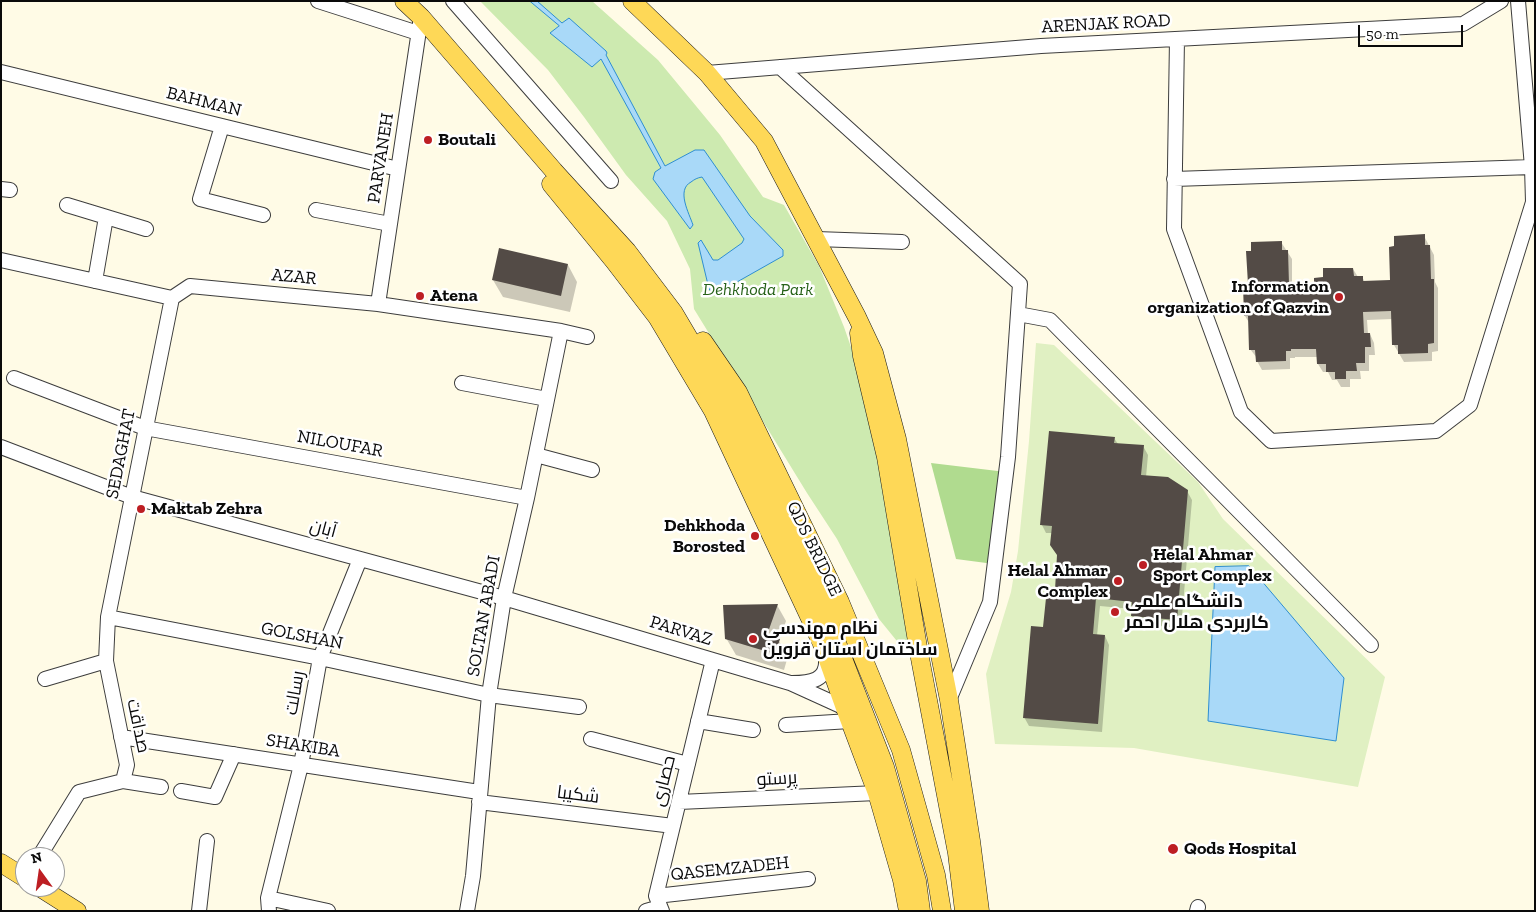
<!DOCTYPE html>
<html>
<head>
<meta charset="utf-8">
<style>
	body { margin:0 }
	#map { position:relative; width:1536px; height:912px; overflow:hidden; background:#fffbe6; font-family:"Zilla Slab",serif }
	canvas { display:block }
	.frame { position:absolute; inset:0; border:2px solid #0a0a0a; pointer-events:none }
	.north { position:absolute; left:15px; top:847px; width:50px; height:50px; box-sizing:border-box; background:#fff; border:1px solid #9d9d9d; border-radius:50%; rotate:346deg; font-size:14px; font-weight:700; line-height:20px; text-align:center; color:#0a0a0a }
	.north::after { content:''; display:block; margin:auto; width:18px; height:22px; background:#bd1e23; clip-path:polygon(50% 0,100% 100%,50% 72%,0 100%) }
	.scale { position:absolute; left:1358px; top:25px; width:105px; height:22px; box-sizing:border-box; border:2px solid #0a0a0a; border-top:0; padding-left:6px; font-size:15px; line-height:18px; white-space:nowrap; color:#0a0a0a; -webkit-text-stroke:4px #fff; paint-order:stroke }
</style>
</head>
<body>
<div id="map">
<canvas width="1536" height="912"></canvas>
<div class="frame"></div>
<div class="north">N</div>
<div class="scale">50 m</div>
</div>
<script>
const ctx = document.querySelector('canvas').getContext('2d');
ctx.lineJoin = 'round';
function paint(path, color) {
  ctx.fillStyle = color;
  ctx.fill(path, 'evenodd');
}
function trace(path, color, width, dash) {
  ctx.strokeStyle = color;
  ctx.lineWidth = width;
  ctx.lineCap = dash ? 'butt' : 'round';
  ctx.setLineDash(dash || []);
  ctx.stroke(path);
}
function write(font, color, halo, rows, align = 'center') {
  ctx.font = font + ' "Zilla Slab",Cairo,serif';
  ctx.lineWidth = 5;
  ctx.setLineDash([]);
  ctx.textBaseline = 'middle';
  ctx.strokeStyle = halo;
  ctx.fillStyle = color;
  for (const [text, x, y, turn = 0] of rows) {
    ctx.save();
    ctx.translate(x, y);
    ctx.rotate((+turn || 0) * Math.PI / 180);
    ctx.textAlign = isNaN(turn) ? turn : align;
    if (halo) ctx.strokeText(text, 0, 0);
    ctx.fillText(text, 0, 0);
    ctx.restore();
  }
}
const green = new Path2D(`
	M 480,1 L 592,1 L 658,60 L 720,135 L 763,197 L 784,205 L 819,266 L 844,327 L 869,399 L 911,644 L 909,650 L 905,651 L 879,619 L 837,539 L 807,493 L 694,309 L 690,269 L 667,221 L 626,175 L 584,117 L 548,70 Z`);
const forest = new Path2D(`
	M 931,463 L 1006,472 L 994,564 L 956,559 Z`);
const pitch = new Path2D(`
	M 1036,343 L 1054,345 L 1198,482 L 1223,519 L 1385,677 L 1358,787 L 1134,748 L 995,744 L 986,674 L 1011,592 L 1018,551 L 1029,441 Z`);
const water = new Path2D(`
	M 530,1 L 537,1 L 562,23 L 569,18 L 606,51 L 607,53 L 606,55 L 665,166 L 695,150 L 704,150 L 750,216 L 783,250 L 783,256 L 714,295 L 709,289 L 698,243 L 701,240 L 713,260 L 718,260 L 742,243 L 744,239 L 702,177 C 697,178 695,179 691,182 C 676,190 689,213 693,225 L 690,229 L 653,179 L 655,172 L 661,168 L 601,59 L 592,67 L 550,33 L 559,26 Z
	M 1249,566 L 1344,678 L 1336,741 L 1208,721 L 1215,567 Z`);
const shadow = new Path2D(`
	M 1424,236 L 1434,255 L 1435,282 L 1438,288 L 1438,351 L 1432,352 L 1432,361 L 1404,362 L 1394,345 L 1393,319 L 1367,320 L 1368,334 L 1370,334 L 1374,343 L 1375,355 L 1369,355 L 1369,371 L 1360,371 L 1361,379 L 1350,379 L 1350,387 L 1341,387 L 1337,380 L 1332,380 L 1328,372 L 1323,372 L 1318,364 L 1318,357 L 1295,357 L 1295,358 L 1290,358 L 1290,369 L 1262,370 L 1257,361 L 1257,358 L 1250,349 L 1250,324 L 1245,316 L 1249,286 L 1281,242 L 1292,259 L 1292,285 L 1316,284 L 1325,279 L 1353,269 L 1358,277 L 1362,277 L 1365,282 L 1391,281 Z
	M 568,265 L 577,282 L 570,312 L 503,297 L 493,280 Z
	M 1114,438 L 1118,444 L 1143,446 L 1148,455 L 1146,477 L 1187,491 L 1192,500 L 1181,628 L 1137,624 L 1132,616 L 1132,609 L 1100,606 L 1097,636 L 1105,636 L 1109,645 L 1102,732 L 1029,726 L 1024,717 L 1044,628 L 1056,591 L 1059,556 L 1053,533 L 1046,533 L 1042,525 Z
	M 777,605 L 786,621 L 779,641 L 788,656 L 784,670 L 736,655 L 726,638 Z`);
const building = new Path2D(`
	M 1425,234 L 1425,245 L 1430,245 L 1431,279 L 1434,279 L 1434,343 L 1428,344 L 1428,353 L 1398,354 L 1398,345 L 1392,345 L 1391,311 L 1363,312 L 1364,333 L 1370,333 L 1371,347 L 1365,347 L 1365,363 L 1356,363 L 1357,371 L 1346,371 L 1346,379 L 1335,379 L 1335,372 L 1326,372 L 1326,364 L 1317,364 L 1316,349 L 1291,349 L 1291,351 L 1286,351 L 1286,361 L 1256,362 L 1255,350 L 1249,350 L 1248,316 L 1244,316 L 1243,285 L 1248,284 L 1246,251 L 1251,251 L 1251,242 L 1282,241 L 1282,250 L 1288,250 L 1289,284 L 1314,283 L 1314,278 L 1323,277 L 1323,268 L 1353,268 L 1354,276 L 1363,276 L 1363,281 L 1390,280 L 1389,247 L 1394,246 L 1394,236 Z
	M 499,248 L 568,264 L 561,296 L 492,280 Z
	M 1049,431 L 1115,437 L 1114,443 L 1144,445 L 1141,475 L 1168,477 L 1188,490 L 1177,620 L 1131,616 L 1132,602 L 1096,598 L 1093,634 L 1105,635 L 1098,724 L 1023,718 L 1031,626 L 1043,627 L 1046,598 L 1055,590 L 1057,555 L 1050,545 L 1052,526 L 1040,525 Z
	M 778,604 L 767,635 L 780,639 L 775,654 L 725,639 L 723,605 Z`);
const minor = new Path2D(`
	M 318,1 L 418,33
	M 453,1 L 611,181
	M 1177,39 L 1174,229 L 1241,412 L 1271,441 L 1436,431 L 1470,405 L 1533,202 L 1532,167 L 1518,1
	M 780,67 L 1020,284 L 1008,457 L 990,602 L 949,700
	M 1,72 L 398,169
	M 707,73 L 1041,46 L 1463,24 L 1501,1
	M 222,126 L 200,199 L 263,215
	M 1174,179 L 1532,167
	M 1,189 L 10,190
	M 67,205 L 146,229
	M 316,210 L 390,224
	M 816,239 L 902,242
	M 1,260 L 172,298 L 190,286 L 378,304 L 561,331 L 587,337
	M 95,281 L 106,217
	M 378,304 L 421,17
	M 1018,314 L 1050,320 L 1371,645
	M 14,378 L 145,428 L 527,498
	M 462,383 L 547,399
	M 1,447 L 132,497 L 504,598 L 790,683 L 845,708
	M 536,455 L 592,470
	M 108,617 L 320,658 L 489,695 L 579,707
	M 45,679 L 106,661
	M 792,683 C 810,683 828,681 826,658
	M 698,721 L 753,730
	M 786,725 L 850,721
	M 121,737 L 479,792
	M 591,739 L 688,764
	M 123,781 L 161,787
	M 181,791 L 215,797 L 234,754
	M 479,802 L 673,826
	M 679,802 L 877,793
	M 39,857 L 79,792 L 123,781 L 127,765 L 106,661 L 108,617 L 172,298
	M 656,896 L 808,879
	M 268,898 L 328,911
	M 199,911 L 207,841
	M 269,911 L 268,898 L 301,765 L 320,658 L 360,559
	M 467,911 L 473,876 L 489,695 L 504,598 L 527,498 L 561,331
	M 646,911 L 660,907
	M 662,911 L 656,896 L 713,660
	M 1197,911 L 1198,907`);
const major = new Path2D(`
	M 404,1 L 421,17 L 554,171 L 627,251 L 674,313 L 729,406 L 823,607 L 885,767 L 917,881 L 921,911
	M 632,1 L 707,73 L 764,141 L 857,317 L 874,353 L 897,439 L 949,700 L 971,841 L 980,911
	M 551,184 L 614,261 L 657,317 L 713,411 L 823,646 L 845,708 L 877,793 L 902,880 L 908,911
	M 859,333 L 862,356 L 886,457 L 919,653 L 957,853 L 964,911
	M 703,341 L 738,392 L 840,602 L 901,750 L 936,875 L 942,911
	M 1,863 L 25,878
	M 39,887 L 77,911`);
const markers = [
	[428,140,5,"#bd1e23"],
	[420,296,5,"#bd1e23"],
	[1339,297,5,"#bd1e23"],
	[141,509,5,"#bd1e23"],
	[755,536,5,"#bd1e23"],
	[1143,565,5,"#bd1e23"],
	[1118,581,5,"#bd1e23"],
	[1115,612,5,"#bd1e23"],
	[753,639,5,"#bd1e23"],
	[1173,849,6,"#bd1e23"]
];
const streetNames = [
	["ARENJAK ROAD",1106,24,-3],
	["BAHMAN",204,102,14],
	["PARVANEH",381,158,-81],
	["AZAR",294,277,5],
	["NILOUFAR",340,444,10],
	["SEDAGHAT",121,454,-79],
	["آبان",323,529,15],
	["QDS BRIDGE",814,549,64],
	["SOLTAN ABADI",484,616,-80],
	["PARVAZ",681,631,17],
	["GOLSHAN",302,636,11],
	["رسالت",295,693,-80],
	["صداقت",138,726,78],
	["SHAKIBA",303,746,9],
	["پرستو",777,779,-3],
	["حصاری",664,781,-76],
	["شکیبا",578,795,7],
	["QASEMZADEH",730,869,-6]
];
const poiNames = [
	["Boutali",438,140],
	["Information",1329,287,"right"],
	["organization of Qazvin",1329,308,"right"],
	["Atena",430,296],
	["Maktab Zehra",151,509],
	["Dehkhoda",745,526,"right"],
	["Borosted",745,547,"right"],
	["Helal Ahmar",1153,555],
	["Sport Complex",1153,576],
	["Helal Ahmar",1108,571,"right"],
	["Complex",1108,592,"right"],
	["دانشگاه علمی",1125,602],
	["کاربردی هلال احمر",1125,623],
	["نظام مهندسی",763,629],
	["ساختمان استان قزوین",763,650],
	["Qods Hospital",1184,849]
];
const parkNames = [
	["Dehkhoda Park",758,290]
];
paint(green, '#cdeab0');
paint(forest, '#b0db8f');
paint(pitch, '#e0f0c2');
paint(water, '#a9d9f8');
trace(water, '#2e8ed2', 1);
paint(shadow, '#0003');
paint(building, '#534b46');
trace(minor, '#3d3d3d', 16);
trace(major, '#1b1b1b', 19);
trace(minor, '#fff', 14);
trace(major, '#fed857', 18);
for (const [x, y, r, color] of markers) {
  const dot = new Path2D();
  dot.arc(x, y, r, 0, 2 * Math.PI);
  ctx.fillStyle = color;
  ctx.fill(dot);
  trace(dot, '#fff', 2);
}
write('18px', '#0a0a0a', '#fff', streetNames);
write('bold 18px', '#0a0a0a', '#fff', poiNames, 'left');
write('italic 18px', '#276219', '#fff', parkNames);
</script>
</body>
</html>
